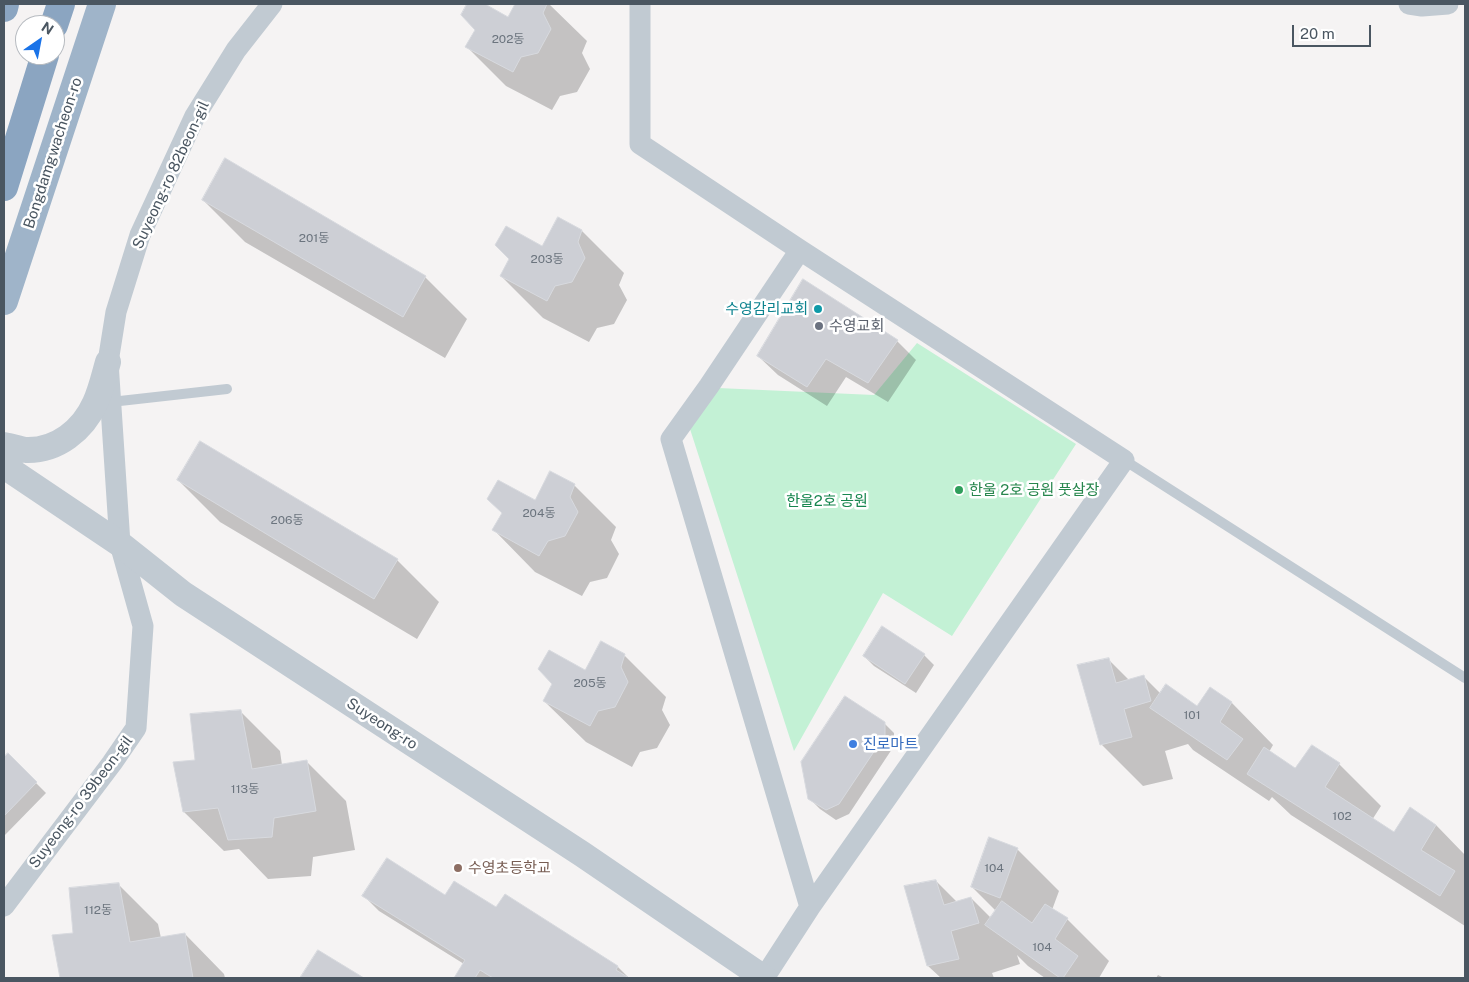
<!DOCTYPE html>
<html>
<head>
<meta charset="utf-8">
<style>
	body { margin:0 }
	#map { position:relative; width:1469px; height:982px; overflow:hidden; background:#f5f3f3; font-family:"Public Sans",sans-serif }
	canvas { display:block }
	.frame { position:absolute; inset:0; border:5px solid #4a5661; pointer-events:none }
	.north { position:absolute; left:15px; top:15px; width:50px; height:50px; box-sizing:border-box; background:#fff; border:1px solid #b7bbc0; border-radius:50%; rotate:33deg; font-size:14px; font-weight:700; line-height:20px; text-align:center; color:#4a5661 }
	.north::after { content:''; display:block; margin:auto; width:18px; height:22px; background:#1a73e8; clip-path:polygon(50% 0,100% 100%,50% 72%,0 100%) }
	.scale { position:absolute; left:1292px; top:25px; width:79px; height:22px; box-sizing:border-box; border:2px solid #4a5661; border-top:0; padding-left:6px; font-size:15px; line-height:18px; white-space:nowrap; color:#4a5661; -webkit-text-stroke:4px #fff; paint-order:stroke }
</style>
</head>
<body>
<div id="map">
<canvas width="1469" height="982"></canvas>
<div class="frame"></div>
<div class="north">N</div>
<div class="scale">20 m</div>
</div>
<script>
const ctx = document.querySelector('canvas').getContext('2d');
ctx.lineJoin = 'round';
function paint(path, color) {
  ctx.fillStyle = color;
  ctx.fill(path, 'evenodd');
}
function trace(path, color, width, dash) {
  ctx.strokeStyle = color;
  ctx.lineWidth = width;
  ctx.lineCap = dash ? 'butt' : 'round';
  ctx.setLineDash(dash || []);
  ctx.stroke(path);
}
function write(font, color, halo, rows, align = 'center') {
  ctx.font = font + ' "Public Sans","Noto Sans KR",sans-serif';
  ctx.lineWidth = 5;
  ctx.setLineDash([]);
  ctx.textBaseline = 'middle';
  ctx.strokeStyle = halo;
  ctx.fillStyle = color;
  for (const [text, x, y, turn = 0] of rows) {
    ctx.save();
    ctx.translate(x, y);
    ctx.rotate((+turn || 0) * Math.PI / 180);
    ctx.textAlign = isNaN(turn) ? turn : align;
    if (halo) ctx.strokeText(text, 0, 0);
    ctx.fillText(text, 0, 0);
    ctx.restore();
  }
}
const green = new Path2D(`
	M 917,343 L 1076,444 L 952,636 L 883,593 L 794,751 L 690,429 L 718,388 L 874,395 Z`);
const shadow = new Path2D(`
	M 469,4 L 482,4 L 508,18 L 516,4 L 549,4 L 587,41 L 582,53 L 590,69 L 577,92 L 560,96 L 552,110 L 506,86 L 467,47 L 476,30 L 462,15 Z
	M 203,200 L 425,277 L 467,319 L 445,358 L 245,242 Z
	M 582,231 L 624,273 L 619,285 L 627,300 L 614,324 L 597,328 L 589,342 L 543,318 L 501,276 L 511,259 Z
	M 897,341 L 916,360 L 888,402 L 846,377 L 827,406 L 778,375 L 758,356 Z
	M 178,480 L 397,560 L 439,602 L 417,639 L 220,522 Z
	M 574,485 L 616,527 L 611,540 L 619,554 L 607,578 L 590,582 L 582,596 L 535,572 L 494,530 L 535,502 Z
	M 624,655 L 666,697 L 662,710 L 670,725 L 657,748 L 640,752 L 632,767 L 586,742 L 544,701 L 586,672 Z
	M 924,655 L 934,665 L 916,693 L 874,666 L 864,656 Z
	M 1109,660 L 1130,681 L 1144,677 L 1161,694 L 1198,708 L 1210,689 L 1232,703 L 1273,745 L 1269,752 L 1296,770 L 1312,747 L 1339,764 L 1381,806 L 1372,820 L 1394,834 L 1436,825 L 1465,855 L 1465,926 L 1291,815 L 1272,797 L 1269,801 L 1193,750 L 1188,744 L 1165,751 L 1173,779 L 1143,786 L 1101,744 Z
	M 240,711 L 280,751 L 282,765 L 306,761 L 346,801 L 355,850 L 313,857 L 311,876 L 268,879 L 239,849 L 224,851 L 184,812 L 197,761 Z
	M 884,723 L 894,733 L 894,746 L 849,814 L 836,820 L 820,809 L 809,798 Z
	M 8,755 L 46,793 L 4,836 L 4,759 Z
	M 1017,849 L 1059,891 L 1052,910 L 1067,919 L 1109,961 L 1099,978 L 1045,978 L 1028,966 L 1017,955 L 1020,964 L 992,973 L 994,978 L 941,978 L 928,966 L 936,881 L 957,902 L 971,898 L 991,918 L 996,911 L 972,887 Z
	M 119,885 L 158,924 L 161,938 L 185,934 L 224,974 L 225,978 L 61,978 L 53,936 L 75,934 Z
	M 364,896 L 446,897 L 497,909 L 618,967 L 629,978 L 455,978 L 464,964 L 379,911 Z
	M 319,951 L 361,978 L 302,978 Z
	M 1158,975 L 1164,978 L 1156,978 Z`);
const building = new Path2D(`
	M 467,4 L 485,4 L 508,17 L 515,4 L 547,4 L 543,13 L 551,29 L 538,53 L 521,57 L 513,72 L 465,47 L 475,30 L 461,15 Z
	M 225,158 L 426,276 L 403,317 L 202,200 Z
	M 558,217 L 582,230 L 578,242 L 585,258 L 572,282 L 555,286 L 547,301 L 500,276 L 509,259 L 495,245 L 506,226 L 542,246 Z
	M 803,279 L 898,340 L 868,383 L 826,359 L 807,387 L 757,356 Z
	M 200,441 L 398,559 L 374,599 L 177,480 Z
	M 550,471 L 575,484 L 570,497 L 578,512 L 565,536 L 548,541 L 539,556 L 492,530 L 502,513 L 487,499 L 498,480 L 535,500 Z
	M 882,626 L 925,654 L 905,684 L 863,656 Z
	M 601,641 L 625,654 L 621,667 L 628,682 L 615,707 L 598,711 L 590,726 L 543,701 L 552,684 L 538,669 L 549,650 L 585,670 Z
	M 1109,658 L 1116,683 L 1144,675 L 1151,701 L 1124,709 L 1132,737 L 1100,745 L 1077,665 Z
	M 1166,684 L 1197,706 L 1210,687 L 1232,702 L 1220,722 L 1243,739 L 1227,760 L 1150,708 Z
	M 845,696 L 885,722 L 885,735 L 839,804 L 826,810 L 808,799 L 801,762 Z
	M 241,710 L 252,769 L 307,760 L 316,811 L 274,818 L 272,837 L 228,840 L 218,808 L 183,812 L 173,762 L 195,760 L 190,714 Z
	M 1312,745 L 1340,763 L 1325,787 L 1394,832 L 1410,807 L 1436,825 L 1421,850 L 1455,871 L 1440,896 L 1247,774 L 1264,747 L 1295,768 Z
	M 8,753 L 37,782 L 4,816 L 4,757 Z
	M 989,837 L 1018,848 L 1000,898 L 971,887 Z
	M 387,858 L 445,895 L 454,881 L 496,907 L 505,894 L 618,966 L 616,970 L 629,978 L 493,978 L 480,970 L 475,978 L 454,978 L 465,960 L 362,896 Z
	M 936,880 L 944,905 L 971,897 L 979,923 L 951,931 L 959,959 L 927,966 L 904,886 Z
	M 119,883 L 130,942 L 185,933 L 193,978 L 60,978 L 52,935 L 73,933 L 69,888 Z
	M 1002,901 L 1032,923 L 1045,904 L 1068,918 L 1055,939 L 1078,956 L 1063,978 L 1060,978 L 985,925 Z
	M 318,950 L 364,978 L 300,978 Z`);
const service = new Path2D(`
	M 111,402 L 227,389
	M 1124,460 L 1465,678`);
const minor = new Path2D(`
	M 640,4 L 640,144 L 800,250 L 1124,460 L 810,907
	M 1409,4 L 1422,6 L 1448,4
	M 4,906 L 112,763 L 136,728 L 143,626 L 120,544 L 108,362 L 116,312 L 140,235 L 195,116 L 236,50 L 272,4
	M 764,978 L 810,907 L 671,439 L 709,386 L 800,250`);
const tertiary = new Path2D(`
	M 4,445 C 11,446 19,449 26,450 C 57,451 83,430 95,403 C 101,390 104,376 108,362
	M 4,466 L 120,544 L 183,594 L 582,854 L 764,978`);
const trunk = new Path2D(`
	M 4,301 L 102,4`);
const motorway = new Path2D(`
	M 4,8 L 5,4
	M 54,25 L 61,4
	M 4,187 L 45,55`);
const markers = [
	[818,309,5,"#0f9aa8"],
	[819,326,5,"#6b7280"],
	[959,490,5,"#2e9e5b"],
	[853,744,5,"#3f7fe0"],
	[458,868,5,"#8d6e63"]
];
const numberNames = [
	["202동",508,39],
	["201동",314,238],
	["203동",547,259],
	["204동",539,513],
	["206동",287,520],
	["205동",590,683],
	["101",1192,715],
	["113동",245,789],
	["102",1342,816],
	["104",994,868],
	["112동",98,910],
	["104",1042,947]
];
const streetNames = [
	["Bongdamgwacheon-ro",53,153,-72],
	["Suyeong-ro 82beon-gil",171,175,-65],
	["Suyeong-ro",382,724,33],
	["Suyeong-ro 39beon-gil",81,802,-53]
];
const cultureNames = [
	["수영감리교회",808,309]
];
const worshipNames = [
	["수영교회",829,326]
];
const leisureNames = [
	["한울 2호 공원 풋살장",969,490]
];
const parkNames = [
	["한울2호 공원",827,501]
];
const shopNames = [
	["진로마트",863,744]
];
const educationNames = [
	["수영초등학교",468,868]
];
paint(green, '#c3f1d5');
paint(shadow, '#0003');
paint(building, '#cdcfd5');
trace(building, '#d7d9de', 1);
trace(service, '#c1cad2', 10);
trace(minor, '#c1cad2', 21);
trace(tertiary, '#c1cad2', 26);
trace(trunk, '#9fb4c9', 28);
trace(motorway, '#8ba5c1', 28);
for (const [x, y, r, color] of markers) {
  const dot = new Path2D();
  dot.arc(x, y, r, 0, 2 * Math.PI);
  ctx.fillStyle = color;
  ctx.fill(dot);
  trace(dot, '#fff', 2);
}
write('12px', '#6b747e', null, numberNames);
write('15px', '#4a5661', '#fff', streetNames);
write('15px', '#0d838f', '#fff', cultureNames, 'right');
write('15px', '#5b616d', '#fff', worshipNames, 'left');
write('15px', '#27864d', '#fff', leisureNames, 'left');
write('15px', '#17864f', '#fff', parkNames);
write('15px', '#366cbe', '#fff', shopNames, 'left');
write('15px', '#785e54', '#fff', educationNames, 'left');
</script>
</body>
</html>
